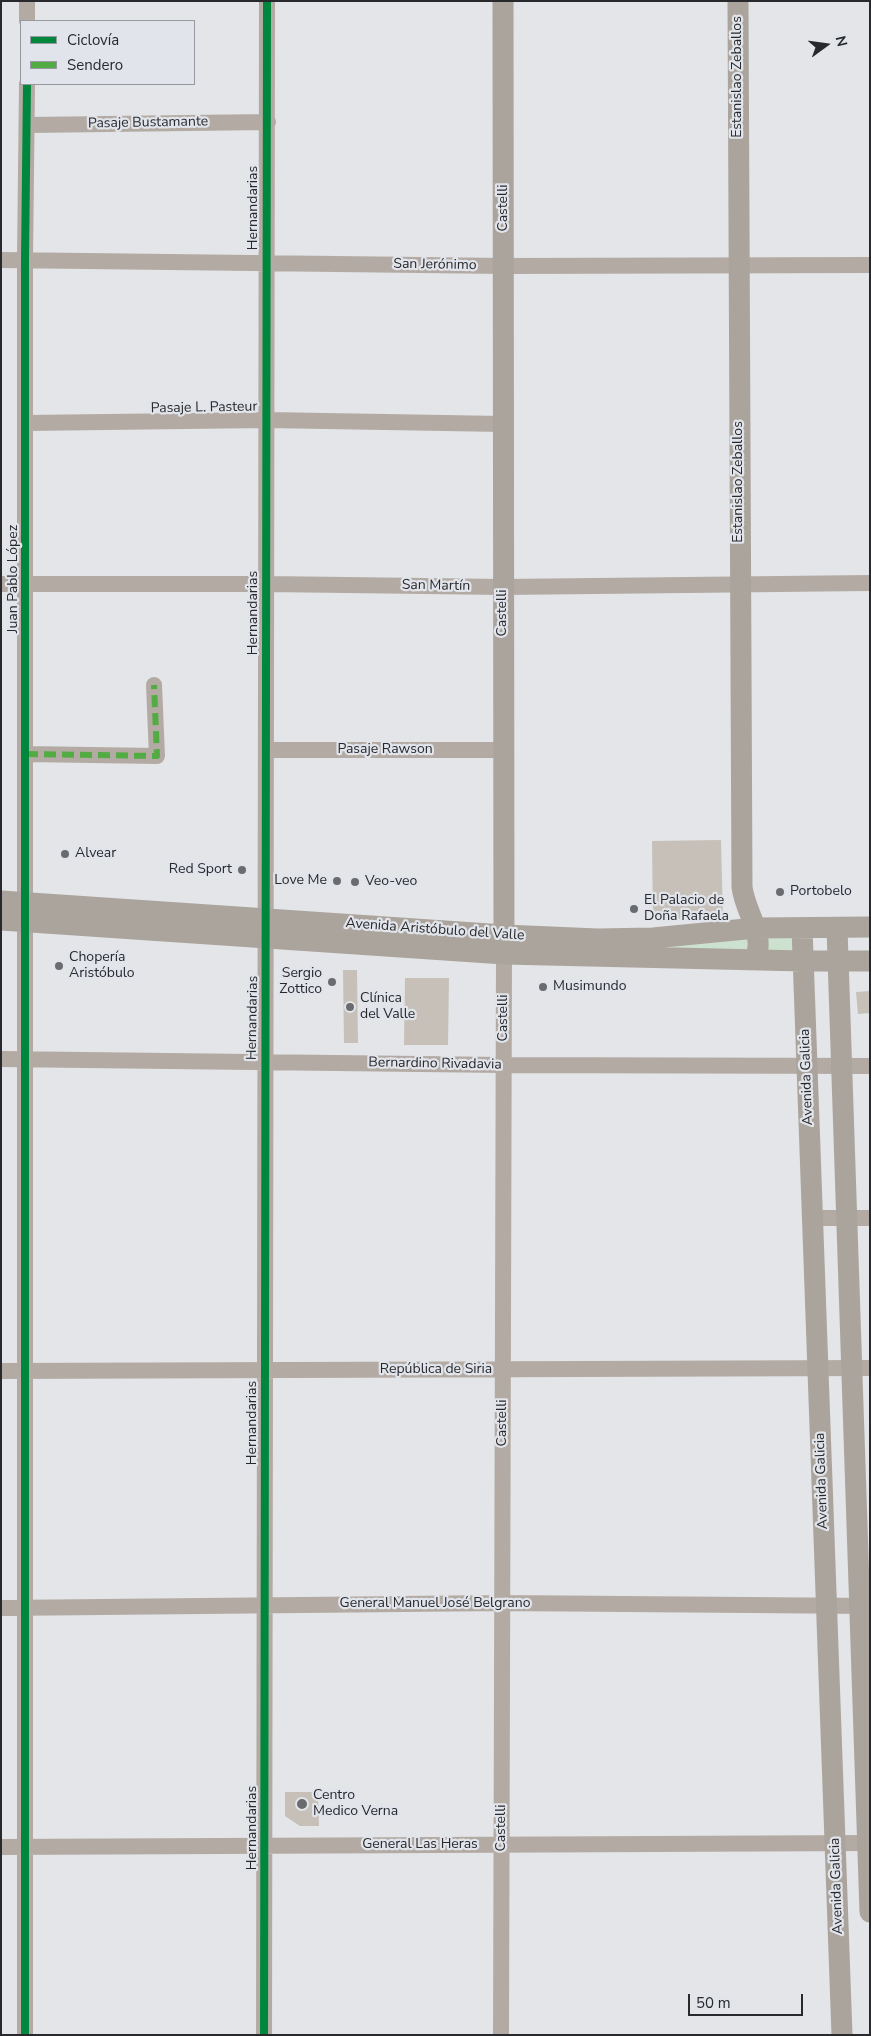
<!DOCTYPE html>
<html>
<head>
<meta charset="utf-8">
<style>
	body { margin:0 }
	#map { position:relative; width:871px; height:2036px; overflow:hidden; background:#e3e5e8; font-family:"Nunito Sans",sans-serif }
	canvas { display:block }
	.frame { position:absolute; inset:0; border:2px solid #28292c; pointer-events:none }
	.legend { position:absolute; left:20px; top:20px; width:175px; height:65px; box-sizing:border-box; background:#e1e4ea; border:1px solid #97999e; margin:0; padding:6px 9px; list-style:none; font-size:15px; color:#28292c }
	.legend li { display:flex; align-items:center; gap:10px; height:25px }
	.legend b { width:25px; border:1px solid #97999e }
	.north { position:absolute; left:801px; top:20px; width:50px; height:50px; -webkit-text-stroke:4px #e1e4ea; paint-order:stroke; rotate:76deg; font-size:14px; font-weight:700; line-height:20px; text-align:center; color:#28292c }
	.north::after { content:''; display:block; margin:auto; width:18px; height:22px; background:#28292c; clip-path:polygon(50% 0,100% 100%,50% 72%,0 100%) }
	.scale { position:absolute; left:688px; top:1994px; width:115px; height:22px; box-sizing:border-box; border:2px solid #28292c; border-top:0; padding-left:6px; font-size:15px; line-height:18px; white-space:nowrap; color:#28292c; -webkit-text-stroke:4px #e1e4ea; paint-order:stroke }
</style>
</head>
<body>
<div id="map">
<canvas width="871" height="2036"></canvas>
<div class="frame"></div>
<ul class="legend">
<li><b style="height:6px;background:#00873e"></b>Ciclovía</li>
<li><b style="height:6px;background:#53ab44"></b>Sendero</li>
</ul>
<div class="north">N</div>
<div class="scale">50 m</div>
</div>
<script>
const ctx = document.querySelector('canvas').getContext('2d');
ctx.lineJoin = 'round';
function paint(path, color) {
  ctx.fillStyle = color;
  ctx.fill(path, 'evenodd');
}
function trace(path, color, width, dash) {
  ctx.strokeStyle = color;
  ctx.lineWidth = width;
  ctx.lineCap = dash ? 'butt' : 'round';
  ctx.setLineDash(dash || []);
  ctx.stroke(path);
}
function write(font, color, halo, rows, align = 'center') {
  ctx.font = font + ' "Nunito Sans",sans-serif';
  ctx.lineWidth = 4.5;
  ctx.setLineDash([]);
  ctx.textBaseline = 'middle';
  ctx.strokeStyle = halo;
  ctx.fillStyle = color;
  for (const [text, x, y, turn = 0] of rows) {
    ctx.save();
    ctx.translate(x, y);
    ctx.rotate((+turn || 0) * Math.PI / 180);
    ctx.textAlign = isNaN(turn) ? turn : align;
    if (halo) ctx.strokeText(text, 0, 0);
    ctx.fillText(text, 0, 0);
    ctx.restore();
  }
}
const green = new Path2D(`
	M 744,933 L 752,944 L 745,954 L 643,945 Z
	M 765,934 L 794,934 L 795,955 L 765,954 Z`);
const building = new Path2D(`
	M 721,840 L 723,918 L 653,919 L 652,841 Z
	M 343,970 L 357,970 L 358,1043 L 344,1043 Z
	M 405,978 L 449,978 L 448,1045 L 404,1045 Z
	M 870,991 L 870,1013 L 858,1014 L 856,992 Z
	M 285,1792 L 318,1792 L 319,1826 L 300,1826 L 285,1816 Z`);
const minor = new Path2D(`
	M 27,1 L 27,21
	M 28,125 L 268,122
	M 1,260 L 504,266 L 870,265
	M 26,423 L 266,420 L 503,424
	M 1,584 L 267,584 L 503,587 L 870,583
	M 266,750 L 503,750
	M 26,754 L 157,756 L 154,685
	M 1,1059 L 503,1065 L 870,1066
	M 813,1218 L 870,1218
	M 1,1371 L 870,1368
	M 1,1608 L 502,1603 L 870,1606
	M 1,1847 L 870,1843
	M 25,2035 L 25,260 L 27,84
	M 264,2035 L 267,1
	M 501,2035 L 504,954`);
const major = new Path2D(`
	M 503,1 L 504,954
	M 738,1 L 742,887 C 745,913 766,934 755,960
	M 1,901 L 504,935 L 598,939 L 653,938 L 756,928 L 870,927
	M 1,920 L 504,954 L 803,961 L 870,961
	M 802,928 L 842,2035
	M 837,928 L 870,1912`);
const quiet = new Path2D(`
	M 26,754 L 157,756 L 154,685`);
const cycleway = new Path2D(`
	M 25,2035 L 25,260 L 27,84
	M 264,2035 L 267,1`);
const markers = [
	[65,854,5,"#696b6e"],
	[242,870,5,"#696b6e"],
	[337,881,5,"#696b6e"],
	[355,882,5,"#696b6e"],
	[780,892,5,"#696b6e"],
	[634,909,5,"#696b6e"],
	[59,966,5,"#696b6e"],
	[332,982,5,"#696b6e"],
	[543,987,5,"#696b6e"],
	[350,1007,5,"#696b6e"],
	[302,1804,6,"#696b6e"]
];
const streetNames = [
	["Estanislao Zeballos",738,77,-90],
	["Pasaje Bustamante",148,123,-1],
	["Hernandarias",254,208,-90],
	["Castelli",504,208,-90],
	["San Jerónimo",435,265,1],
	["Pasaje L. Pasteur",204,408,-1],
	["Estanislao Zeballos",739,482,-90],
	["Juan Pablo López",14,579,-90],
	["San Martín",436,586,1],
	["Hernandarias",254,613,-90],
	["Castelli",503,613,-90],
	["Pasaje Rawson",385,750],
	["Avenida Aristóbulo del Valle",435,930,4],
	["Hernandarias",253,1018,-89],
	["Castelli",504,1018,-90],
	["Bernardino Rivadavia",435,1064,1],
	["Avenida Galicia",807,1077,-92],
	["República de Siria",436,1370],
	["Hernandarias",253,1423,-90],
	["Castelli",503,1423,-90],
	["Avenida Galicia",822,1481,-92],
	["General Manuel José Belgrano",435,1604],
	["Hernandarias",253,1828,-90],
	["Castelli",502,1828,-90],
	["General Las Heras",420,1845],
	["Avenida Galicia",837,1886,-92]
];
const poiNames = [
	["Alvear",75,854],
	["Red Sport",232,870,"right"],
	["Love Me",327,881,"right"],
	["Veo-veo",365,882],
	["Portobelo",790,892],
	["El Palacio de",644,901],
	["Doña Rafaela",644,917],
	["Chopería",69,958],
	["Aristóbulo",69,974],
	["Sergio",322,974,"right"],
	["Zottico",322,990,"right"],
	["Musimundo",553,987],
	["Clínica",360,999],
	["del Valle",360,1015],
	["Centro",313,1796],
	["Medico Verna",313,1812]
];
paint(green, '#cce2cf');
paint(building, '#c6c0b8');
trace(minor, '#b3aba3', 16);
trace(major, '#aba49c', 21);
trace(quiet, '#53ab44', 6, [12, 6]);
trace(cycleway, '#00873e', 8);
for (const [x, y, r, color] of markers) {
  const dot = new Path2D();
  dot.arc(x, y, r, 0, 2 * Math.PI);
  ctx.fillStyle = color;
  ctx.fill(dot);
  trace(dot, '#e1e4ea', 2);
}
write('14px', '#28292c', '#e1e4ea', streetNames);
write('14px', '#28292c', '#e1e4ea', poiNames, 'left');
</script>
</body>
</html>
